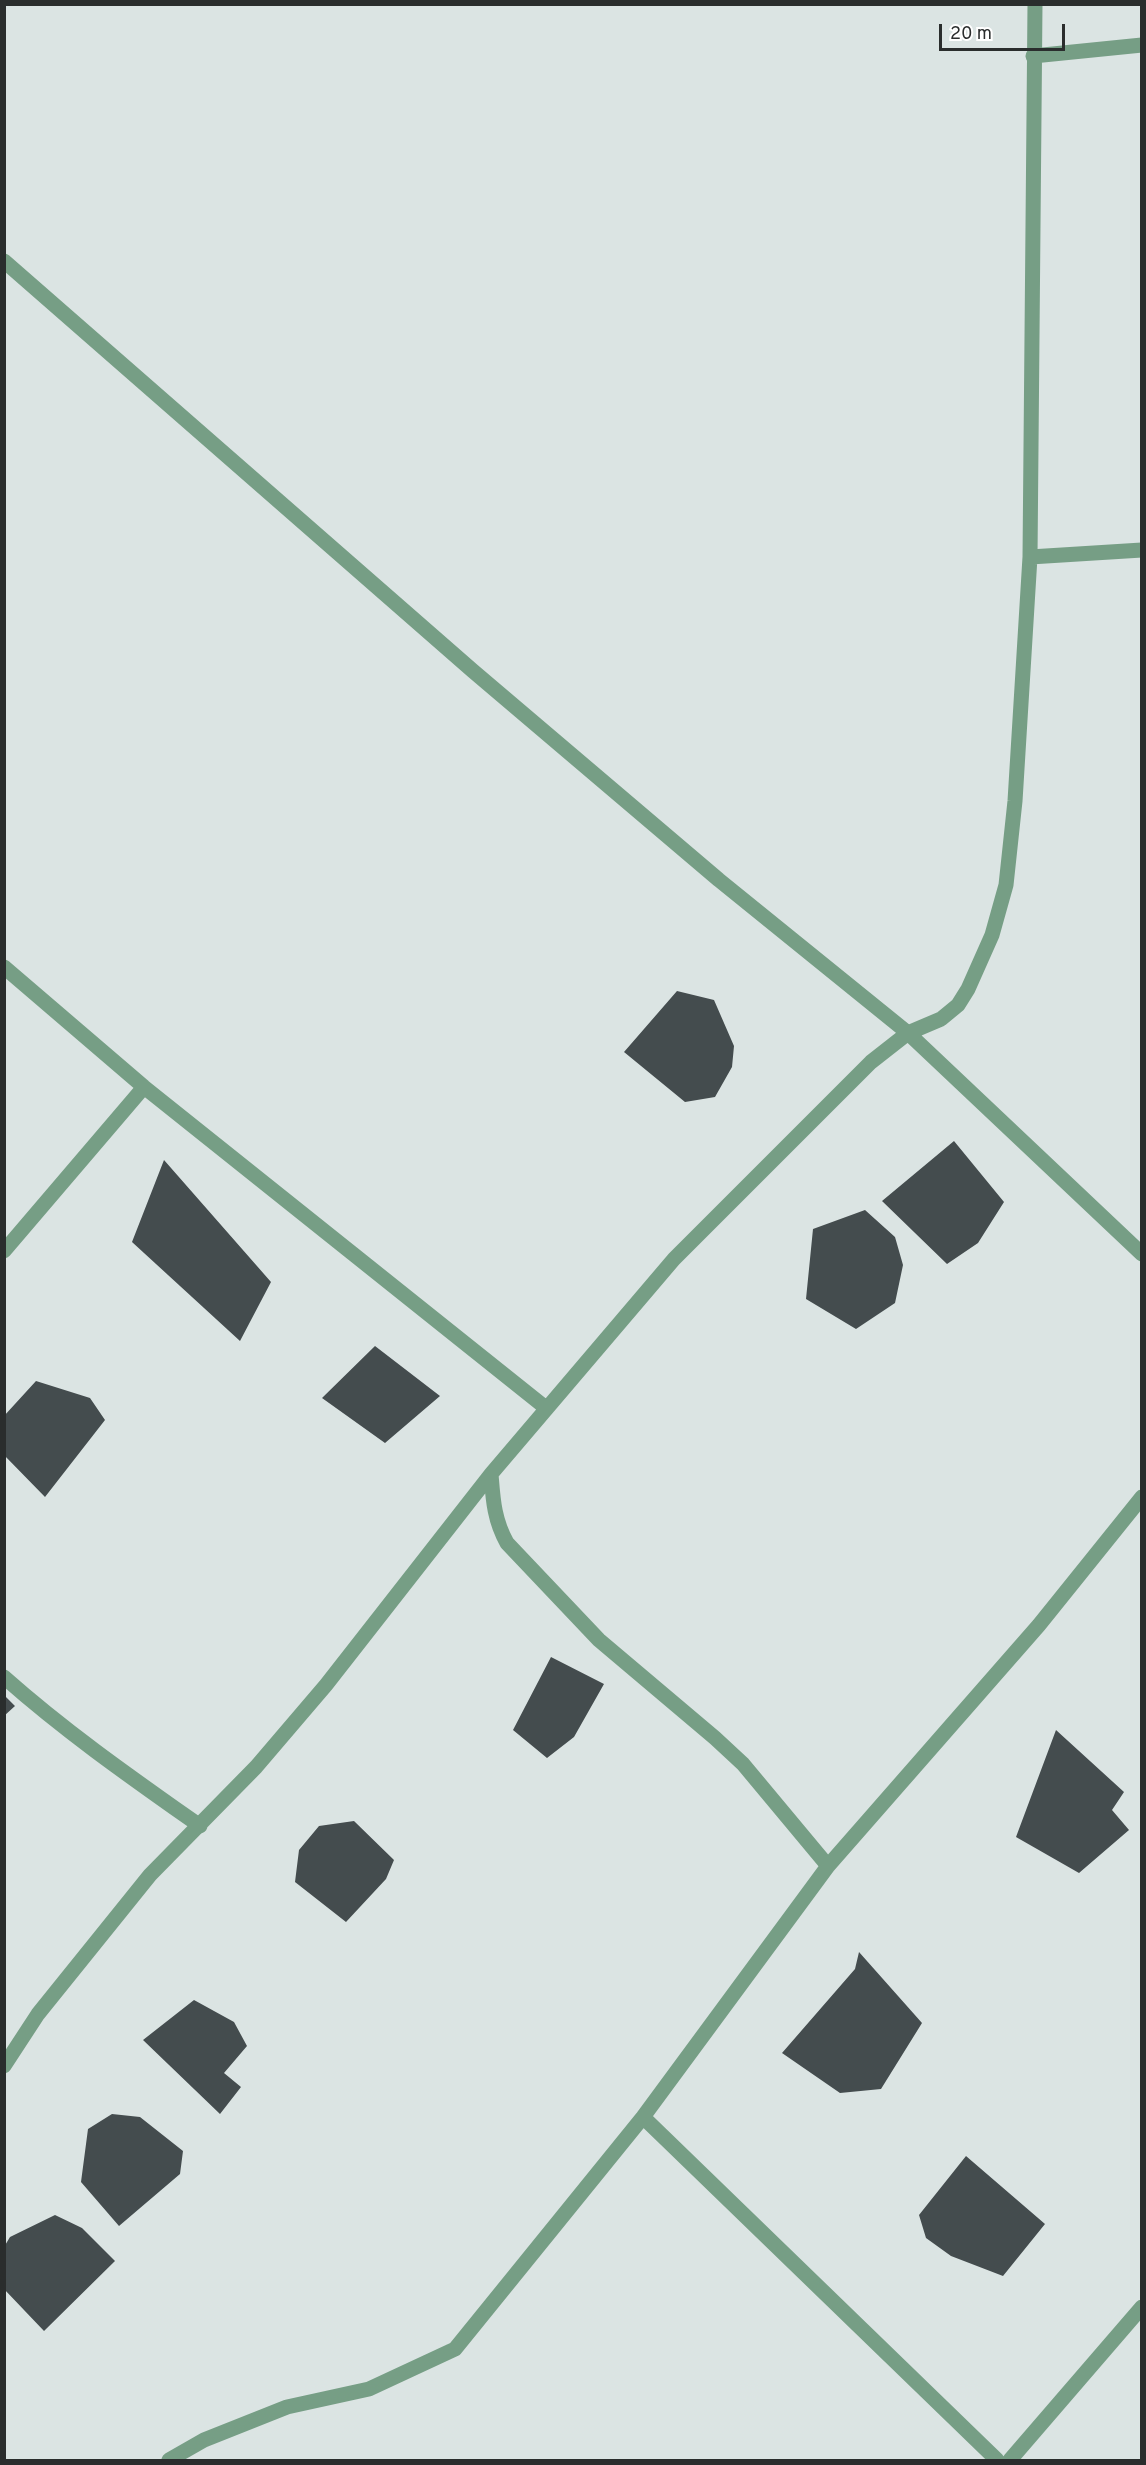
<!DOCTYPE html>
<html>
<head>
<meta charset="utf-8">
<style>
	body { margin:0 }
	#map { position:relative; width:1146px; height:2465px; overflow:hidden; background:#dbe4e3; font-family:Overpass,sans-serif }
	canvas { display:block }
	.frame { position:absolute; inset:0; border:6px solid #2a2d2d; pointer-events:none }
	.scale { position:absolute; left:939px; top:24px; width:126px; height:27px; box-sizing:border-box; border:3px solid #2a2d2d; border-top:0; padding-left:8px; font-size:18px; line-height:21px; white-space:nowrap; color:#2a2d2d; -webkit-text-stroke:4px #fff; paint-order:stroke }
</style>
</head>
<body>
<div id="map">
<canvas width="1146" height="2465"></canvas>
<div class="frame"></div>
<div class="scale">20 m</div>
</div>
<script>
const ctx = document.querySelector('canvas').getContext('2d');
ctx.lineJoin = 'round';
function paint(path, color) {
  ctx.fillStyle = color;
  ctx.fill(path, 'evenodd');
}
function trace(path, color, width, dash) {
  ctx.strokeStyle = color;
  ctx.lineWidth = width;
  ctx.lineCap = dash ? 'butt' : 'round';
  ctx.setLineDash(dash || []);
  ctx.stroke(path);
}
const building = new Path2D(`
	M 677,991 L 714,1000 L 734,1046 L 732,1067 L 715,1097 L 685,1102 L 624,1052 Z
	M 954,1141 L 1004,1202 L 978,1243 L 947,1264 L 882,1201 Z
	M 164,1160 L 271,1282 L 240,1341 L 132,1242 Z
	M 865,1210 L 895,1237 L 903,1265 L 895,1303 L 856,1329 L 806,1299 L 813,1229 Z
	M 375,1346 L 440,1396 L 385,1443 L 322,1398 Z
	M 36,1381 L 90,1398 L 105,1420 L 45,1497 L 4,1455 L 4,1416 Z
	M 551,1657 L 604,1684 L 574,1737 L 547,1758 L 513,1730 Z
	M 4,1695 L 15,1706 L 4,1716 Z
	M 1056,1730 L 1124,1792 L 1112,1810 L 1129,1830 L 1079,1873 L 1016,1837 Z
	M 354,1821 L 394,1860 L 386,1879 L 346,1922 L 295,1882 L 299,1850 L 319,1826 Z
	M 859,1952 L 922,2023 L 881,2089 L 840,2093 L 782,2053 L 855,1969 Z
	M 194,2000 L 234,2022 L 247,2046 L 224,2073 L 241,2087 L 220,2114 L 143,2040 Z
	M 112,2114 L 140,2117 L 183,2151 L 180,2174 L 119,2226 L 81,2182 L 88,2129 Z
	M 966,2156 L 1045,2224 L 1003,2276 L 951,2256 L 926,2238 L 919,2215 Z
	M 55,2215 L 82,2228 L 115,2261 L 44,2331 L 4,2289 L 4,2247 L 10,2237 Z`);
const minor = new Path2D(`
	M 1033,56 L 1142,45
	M 4,261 L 473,671 L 719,880 L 908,1033 L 1142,1254
	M 1030,557 L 1142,550
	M 4,967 L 144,1087 L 546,1408
	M 4,1251 L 144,1087
	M 491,1474 C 493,1499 494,1520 507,1543 L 599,1640 L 715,1738 L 743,1764 L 828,1866
	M 4,1677 C 66,1732 132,1778 200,1826
	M 4,2066 L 38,2014 L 150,1875 L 256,1767 L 326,1685 L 491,1474 L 674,1259 L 871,1062 L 908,1033 L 941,1019 L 958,1005 L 968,989 L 992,935 L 1006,885 L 1015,801 L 1030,557 L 1035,4
	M 643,2117 L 997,2460
	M 169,2460 L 204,2440 L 287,2407 L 369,2389 L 455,2349 L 643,2117 L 828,1866 L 1039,1625 L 1142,1497
	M 1010,2460 L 1142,2307`);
paint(building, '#444c4e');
trace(minor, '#769e85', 15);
</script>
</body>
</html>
